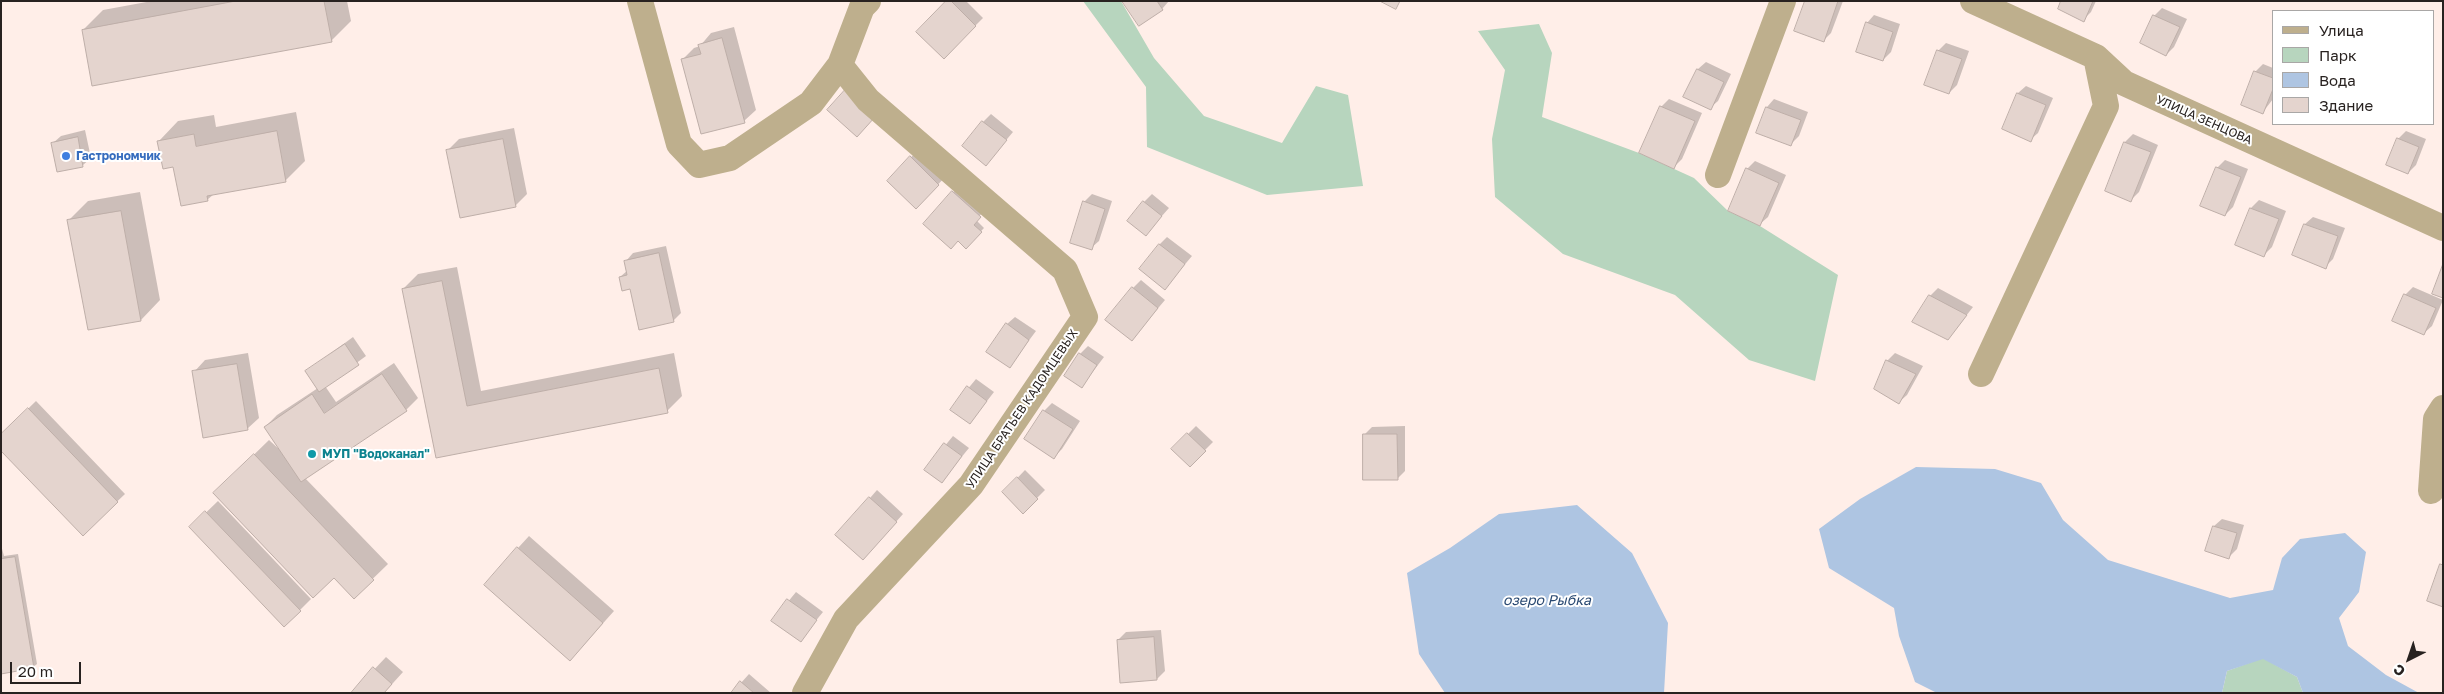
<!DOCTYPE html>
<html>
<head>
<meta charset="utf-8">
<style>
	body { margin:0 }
	#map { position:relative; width:2444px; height:694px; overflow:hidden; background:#ffeee8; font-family:"Golos Text",sans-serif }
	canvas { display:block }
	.frame { position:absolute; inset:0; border:2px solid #282220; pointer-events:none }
	.legend { position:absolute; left:2272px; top:10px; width:162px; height:115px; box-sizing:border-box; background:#fff; border:1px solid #a9a7a6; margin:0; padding:6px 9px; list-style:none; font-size:15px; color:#282220 }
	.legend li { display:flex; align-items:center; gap:10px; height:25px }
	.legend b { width:25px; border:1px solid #a9a7a6 }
	.north { position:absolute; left:2384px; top:634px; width:50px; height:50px; -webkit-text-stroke:4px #fff; paint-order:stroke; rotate:221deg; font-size:14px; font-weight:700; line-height:20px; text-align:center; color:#282220 }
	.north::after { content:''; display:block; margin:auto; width:18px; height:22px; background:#282220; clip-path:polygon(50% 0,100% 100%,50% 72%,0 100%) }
	.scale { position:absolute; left:10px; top:662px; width:71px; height:22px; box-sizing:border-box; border:2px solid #282220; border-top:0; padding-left:6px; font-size:15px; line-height:18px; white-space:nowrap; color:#282220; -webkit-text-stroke:4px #fff; paint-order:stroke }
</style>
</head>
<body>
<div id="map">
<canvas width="2444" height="694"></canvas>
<div class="frame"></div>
<ul class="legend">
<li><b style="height:6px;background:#beaf8d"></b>Улица</li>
<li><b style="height:14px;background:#b7d5be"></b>Парк</li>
<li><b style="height:14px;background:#aec5e2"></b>Вода</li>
<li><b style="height:14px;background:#e4d4ce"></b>Здание</li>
</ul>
<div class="north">С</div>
<div class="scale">20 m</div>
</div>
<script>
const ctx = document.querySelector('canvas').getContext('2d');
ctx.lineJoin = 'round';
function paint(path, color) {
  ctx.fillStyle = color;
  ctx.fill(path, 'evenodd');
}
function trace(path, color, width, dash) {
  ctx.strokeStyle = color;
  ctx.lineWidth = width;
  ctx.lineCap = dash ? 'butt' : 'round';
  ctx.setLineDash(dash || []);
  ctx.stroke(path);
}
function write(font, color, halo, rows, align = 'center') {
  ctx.font = font + ' "Golos Text",sans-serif';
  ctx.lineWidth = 4;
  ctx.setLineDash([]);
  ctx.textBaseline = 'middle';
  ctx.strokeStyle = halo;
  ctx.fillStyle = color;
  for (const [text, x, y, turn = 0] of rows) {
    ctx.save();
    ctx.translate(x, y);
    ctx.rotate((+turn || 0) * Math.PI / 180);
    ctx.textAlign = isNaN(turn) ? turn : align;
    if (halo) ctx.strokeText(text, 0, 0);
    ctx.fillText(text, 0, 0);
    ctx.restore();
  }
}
const green = new Path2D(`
	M 1083,1 L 1121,1 L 1154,58 L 1204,116 L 1282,143 L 1316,86 L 1348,95 L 1363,186 L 1267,195 L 1147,147 L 1146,87 Z
	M 1539,24 L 1552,53 L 1542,117 L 1639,153 L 1694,178 L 1728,211 L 1760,226 L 1838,275 L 1815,381 L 1749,360 L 1675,295 L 1563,254 L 1495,197 L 1492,139 L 1505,70 L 1478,31 Z
	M 2263,658 L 2297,677 L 2303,693 L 2222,693 L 2227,671 Z`);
const water = new Path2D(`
	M 1916,467 L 1995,469 L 2041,483 L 2063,520 L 2108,560 L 2230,598 L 2273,590 L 2282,558 L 2300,539 L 2345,533 L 2366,552 L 2359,592 L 2339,618 L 2348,646 L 2386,675 L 2419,693 L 2303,693 L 2297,677 L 2263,659 L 2227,671 L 2222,693 L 1937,693 L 1915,682 L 1899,636 L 1894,608 L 1829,568 L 1819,529 L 1860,499 Z
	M 1577,505 L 1632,553 L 1668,623 L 1664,693 L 1445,693 L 1419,654 L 1407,573 L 1450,548 L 1499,514 Z`);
const shadow = new Path2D(`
	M 152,1 L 347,1 L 351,21 L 331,41 L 83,30 L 103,10 Z
	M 948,1 L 966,1 L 983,18 L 944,57 Z
	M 1124,1 L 1169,1 L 1162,9 Z
	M 1806,1 L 1843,1 L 1831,33 L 1823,41 Z
	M 2063,1 L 2096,1 L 2091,12 L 2083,20 Z
	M 2162,8 L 2187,19 L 2174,47 L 2166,55 L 2154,16 Z
	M 1874,15 L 1900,24 L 1891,52 L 1883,60 L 1867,23 Z
	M 734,27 L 756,110 L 744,121 L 682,60 L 694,48 L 700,46 L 711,33 Z
	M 1946,43 L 1969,51 L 1957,85 L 1949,93 L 1938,51 Z
	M 1706,62 L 1731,74 L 1718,101 L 1710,108 L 1685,96 L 1698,69 Z
	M 2263,64 L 2273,68 L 2273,99 L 2263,112 L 2255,72 Z
	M 2026,86 L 2053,98 L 2038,133 L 2030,140 L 2003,129 L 2018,93 Z
	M 1669,99 L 1702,113 L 1682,159 L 1674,167 L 1661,107 Z
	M 1774,99 L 1808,112 L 1799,136 L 1791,144 L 1767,107 Z
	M 296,112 L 305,161 L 285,181 L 214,194 L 207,200 L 174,166 L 159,141 L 178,121 L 214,115 L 216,127 Z
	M 991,114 L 1013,132 L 986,164 L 983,122 Z
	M 514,128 L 527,194 L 515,206 L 448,150 L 459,139 Z
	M 85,130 L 91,158 L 83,165 L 53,143 L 61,136 Z
	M 2406,131 L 2426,139 L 2416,165 L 2408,173 L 2398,139 Z
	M 2133,134 L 2158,145 L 2139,192 L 2131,200 L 2106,190 L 2125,142 Z
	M 918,150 L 946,176 L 916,208 L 888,181 Z
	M 2225,160 L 2248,169 L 2233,207 L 2225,215 L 2217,168 Z
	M 1755,161 L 1786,175 L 1768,217 L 1760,224 L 1747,169 Z
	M 957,188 L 983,212 L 976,220 L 984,228 L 966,247 L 959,240 L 925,223 Z
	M 140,192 L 160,300 L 141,320 L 68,221 L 88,201 Z
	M 1092,194 L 1112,201 L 1099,241 L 1091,248 L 1084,202 Z
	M 1152,194 L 1169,208 L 1153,226 L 1144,202 Z
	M 2259,200 L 2286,211 L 2272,247 L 2264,255 L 2237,244 L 2251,208 Z
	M 2313,217 L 2345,228 L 2333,259 L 2325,267 L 2305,224 Z
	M 1167,237 L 1192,256 L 1165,288 L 1159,245 Z
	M 666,246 L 681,313 L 673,321 L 620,277 L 628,270 L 626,261 L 633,253 Z
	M 457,267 L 481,391 L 674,353 L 682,396 L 667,411 L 437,457 L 403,289 L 418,274 Z
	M 1141,280 L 1165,300 L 1132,339 L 1133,288 Z
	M 2413,287 L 2443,300 L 2432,326 L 2424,333 L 2405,295 Z
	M 1938,288 L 1973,307 L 1948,339 L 1930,296 Z
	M 1015,317 L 1036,331 L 1010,366 L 1007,324 Z
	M 353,337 L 366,356 L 325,386 L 336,402 L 394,363 L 418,398 L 406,410 L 305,478 L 388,564 L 354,597 L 230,478 L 269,440 L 281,451 L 265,427 L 277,415 L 318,388 L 307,371 Z
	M 1088,346 L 1104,357 L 1082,386 L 1080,354 Z
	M 248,353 L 259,418 L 247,429 L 194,372 L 205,360 Z
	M 1895,353 L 1923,366 L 1907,395 L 1899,402 L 1887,361 Z
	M 976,379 L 994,392 L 970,423 L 951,409 Z
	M 36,401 L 125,494 L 83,534 L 1,435 Z
	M 1052,403 L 1080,421 L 1062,449 L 1054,457 L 1044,411 Z
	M 1196,426 L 1213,442 L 1190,465 L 1173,449 Z
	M 1405,426 L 1405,471 L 1398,478 L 1364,435 L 1372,427 Z
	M 953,436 L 969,448 L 941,482 L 925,470 Z
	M 1025,470 L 1045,490 L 1023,512 L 1004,492 Z
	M 877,490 L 903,514 L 871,550 L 870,498 Z
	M 218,501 L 311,599 L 285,625 L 191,527 Z
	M 2222,519 L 2244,525 L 2237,549 L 2229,557 L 2214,526 Z
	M 529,536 L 614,611 L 581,648 L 518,548 Z
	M 1,545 L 4,556 L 18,554 L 37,664 L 33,667 L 1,673 Z
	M 796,592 L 823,612 L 800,640 L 773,620 Z
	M 1161,630 L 1165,671 L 1157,679 L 1118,640 L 1126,632 Z
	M 386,657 L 403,672 L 384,693 L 352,693 Z
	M 749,674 L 771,693 L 732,693 Z`);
const building = new Path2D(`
	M 236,1 L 324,1 L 332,42 L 92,86 L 82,30 Z
	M 946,1 L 951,1 L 976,26 L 944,59 L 916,32 Z
	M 1122,1 L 1157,1 L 1163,10 L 1139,26 Z
	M 1380,1 L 1400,1 L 1396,9 Z
	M 1805,1 L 1838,1 L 1824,42 L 1794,31 Z
	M 2061,1 L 2093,1 L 2084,22 L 2058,9 Z
	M 2153,15 L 2180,27 L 2166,56 L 2140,43 Z
	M 1866,22 L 1893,32 L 1883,61 L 1856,52 Z
	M 722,38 L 745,123 L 701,134 L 681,59 L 701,54 L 698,45 Z
	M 1937,50 L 1962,59 L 1949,94 L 1924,85 Z
	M 1697,69 L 1724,82 L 1711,110 L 1683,97 Z
	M 2254,71 L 2273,78 L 2273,89 L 2263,114 L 2241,105 Z
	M 845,90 L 875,117 L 857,137 L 827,110 Z
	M 2017,93 L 2046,105 L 2031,142 L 2002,129 Z
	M 1660,106 L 1695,121 L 1674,169 L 1639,153 Z
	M 1766,107 L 1801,120 L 1791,146 L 1756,133 Z
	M 982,121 L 1007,140 L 986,166 L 962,146 Z
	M 277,131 L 286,182 L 207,196 L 208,201 L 181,206 L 173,167 L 163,169 L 157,141 L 194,134 L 196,146 Z
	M 78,137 L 83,167 L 57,172 L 51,143 Z
	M 2397,138 L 2419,147 L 2408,174 L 2386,165 Z
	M 503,139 L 516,207 L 460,218 L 446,150 Z
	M 2124,142 L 2151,152 L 2131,202 L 2105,191 Z
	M 910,156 L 939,185 L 916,209 L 887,181 Z
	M 2216,167 L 2241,177 L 2225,216 L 2200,206 Z
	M 1746,168 L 1779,183 L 1760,226 L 1728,211 Z
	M 952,191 L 981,217 L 974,225 L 982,232 L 966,249 L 958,241 L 951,249 L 923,224 Z
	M 1083,201 L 1105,209 L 1092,250 L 1070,243 Z
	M 1143,201 L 1162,216 L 1146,236 L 1127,221 Z
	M 2250,208 L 2279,219 L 2264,257 L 2235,245 Z
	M 121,211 L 141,321 L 88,330 L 67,220 Z
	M 2304,224 L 2338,236 L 2326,269 L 2292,255 Z
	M 1159,244 L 1185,264 L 1165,290 L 1139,269 Z
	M 659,253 L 674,322 L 639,330 L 630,289 L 622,291 L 619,277 L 627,275 L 624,261 Z
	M 2443,264 L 2443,298 L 2432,294 Z
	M 442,281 L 467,406 L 659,368 L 668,413 L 436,458 L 402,289 Z
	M 1132,287 L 1158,308 L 1132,341 L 1105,320 Z
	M 2404,294 L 2436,308 L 2424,335 L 2392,321 Z
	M 1929,295 L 1967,315 L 1948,340 L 1912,322 Z
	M 1006,323 L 1029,340 L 1010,368 L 986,352 Z
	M 345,344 L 359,365 L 319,392 L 305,371 Z
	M 1079,353 L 1097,365 L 1082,388 L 1064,376 Z
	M 1886,360 L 1916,374 L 1899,404 L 1874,389 Z
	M 237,364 L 248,430 L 203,438 L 192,371 Z
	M 382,374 L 407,411 L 301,482 L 264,427 L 312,394 L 324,413 Z
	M 967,386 L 987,401 L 970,424 L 950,410 Z
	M 28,408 L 118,502 L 83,536 L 1,451 L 1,434 Z
	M 1043,410 L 1073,429 L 1054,459 L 1024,439 Z
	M 1187,433 L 1206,451 L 1190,467 L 1171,449 Z
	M 1363,434 L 1397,434 L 1398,480 L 1363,480 Z
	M 944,443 L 962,456 L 942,483 L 924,470 Z
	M 254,454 L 374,580 L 354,599 L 334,578 L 313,598 L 213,493 Z
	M 1017,477 L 1038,499 L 1023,514 L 1002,492 Z
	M 869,497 L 897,522 L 863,560 L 835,535 Z
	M 205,511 L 301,611 L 284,627 L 189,527 Z
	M 2213,526 L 2237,533 L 2229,559 L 2205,551 Z
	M 517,547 L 603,623 L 570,661 L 484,585 Z
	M 15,557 L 34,668 L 1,674 L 1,559 Z
	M 2440,564 L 2443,565 L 2443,607 L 2427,601 Z
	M 787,599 L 817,620 L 801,642 L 771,621 Z
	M 1154,637 L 1157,680 L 1120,683 L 1117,640 Z
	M 373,667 L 392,684 L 384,693 L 351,693 Z
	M 740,681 L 754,693 L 731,693 Z`);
const minor = new Path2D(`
	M 640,1 L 679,144 L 699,165 L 730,158 L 811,103 L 840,65
	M 1973,1 L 2096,57 L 2124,83 L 2443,228
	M 1718,175 L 1783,1
	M 1981,374 L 2106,106 L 2096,57
	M 2431,491 L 2436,419 L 2443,408
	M 805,693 L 846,619 L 971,485 L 1085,317 L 1065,270 L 868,100 L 840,65 L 862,7 L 868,1`);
const markers = [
	[66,156,5,"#3f7fe0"],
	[312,454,5,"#0f9aa8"]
];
const streetNames = [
	["УЛИЦА ЗЕНЦОВА",2204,120,24],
	["УЛИЦА БРАТЬЕВ КАДОМЦЕВЫХ",1022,409,-56]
];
const shopNames = [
	["Гастрономчик",76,156]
];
const cultureNames = [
	["МУП \"Водоканал\"",322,454]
];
const waterNames = [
	["озеро Рыбка",1547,601]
];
paint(green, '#b7d5be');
paint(water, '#aec5e2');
paint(shadow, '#0003');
paint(building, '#e4d4ce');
trace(building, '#beaea8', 1);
trace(minor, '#beaf8d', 26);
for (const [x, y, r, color] of markers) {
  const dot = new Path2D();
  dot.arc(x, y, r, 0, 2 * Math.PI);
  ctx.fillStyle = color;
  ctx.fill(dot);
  trace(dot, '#fff', 2);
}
write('12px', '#282220', '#fff', streetNames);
write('bold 12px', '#366cbe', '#fff', shopNames, 'left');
write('bold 12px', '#0d838f', '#fff', cultureNames, 'left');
write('italic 14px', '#294972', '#fff', waterNames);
</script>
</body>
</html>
